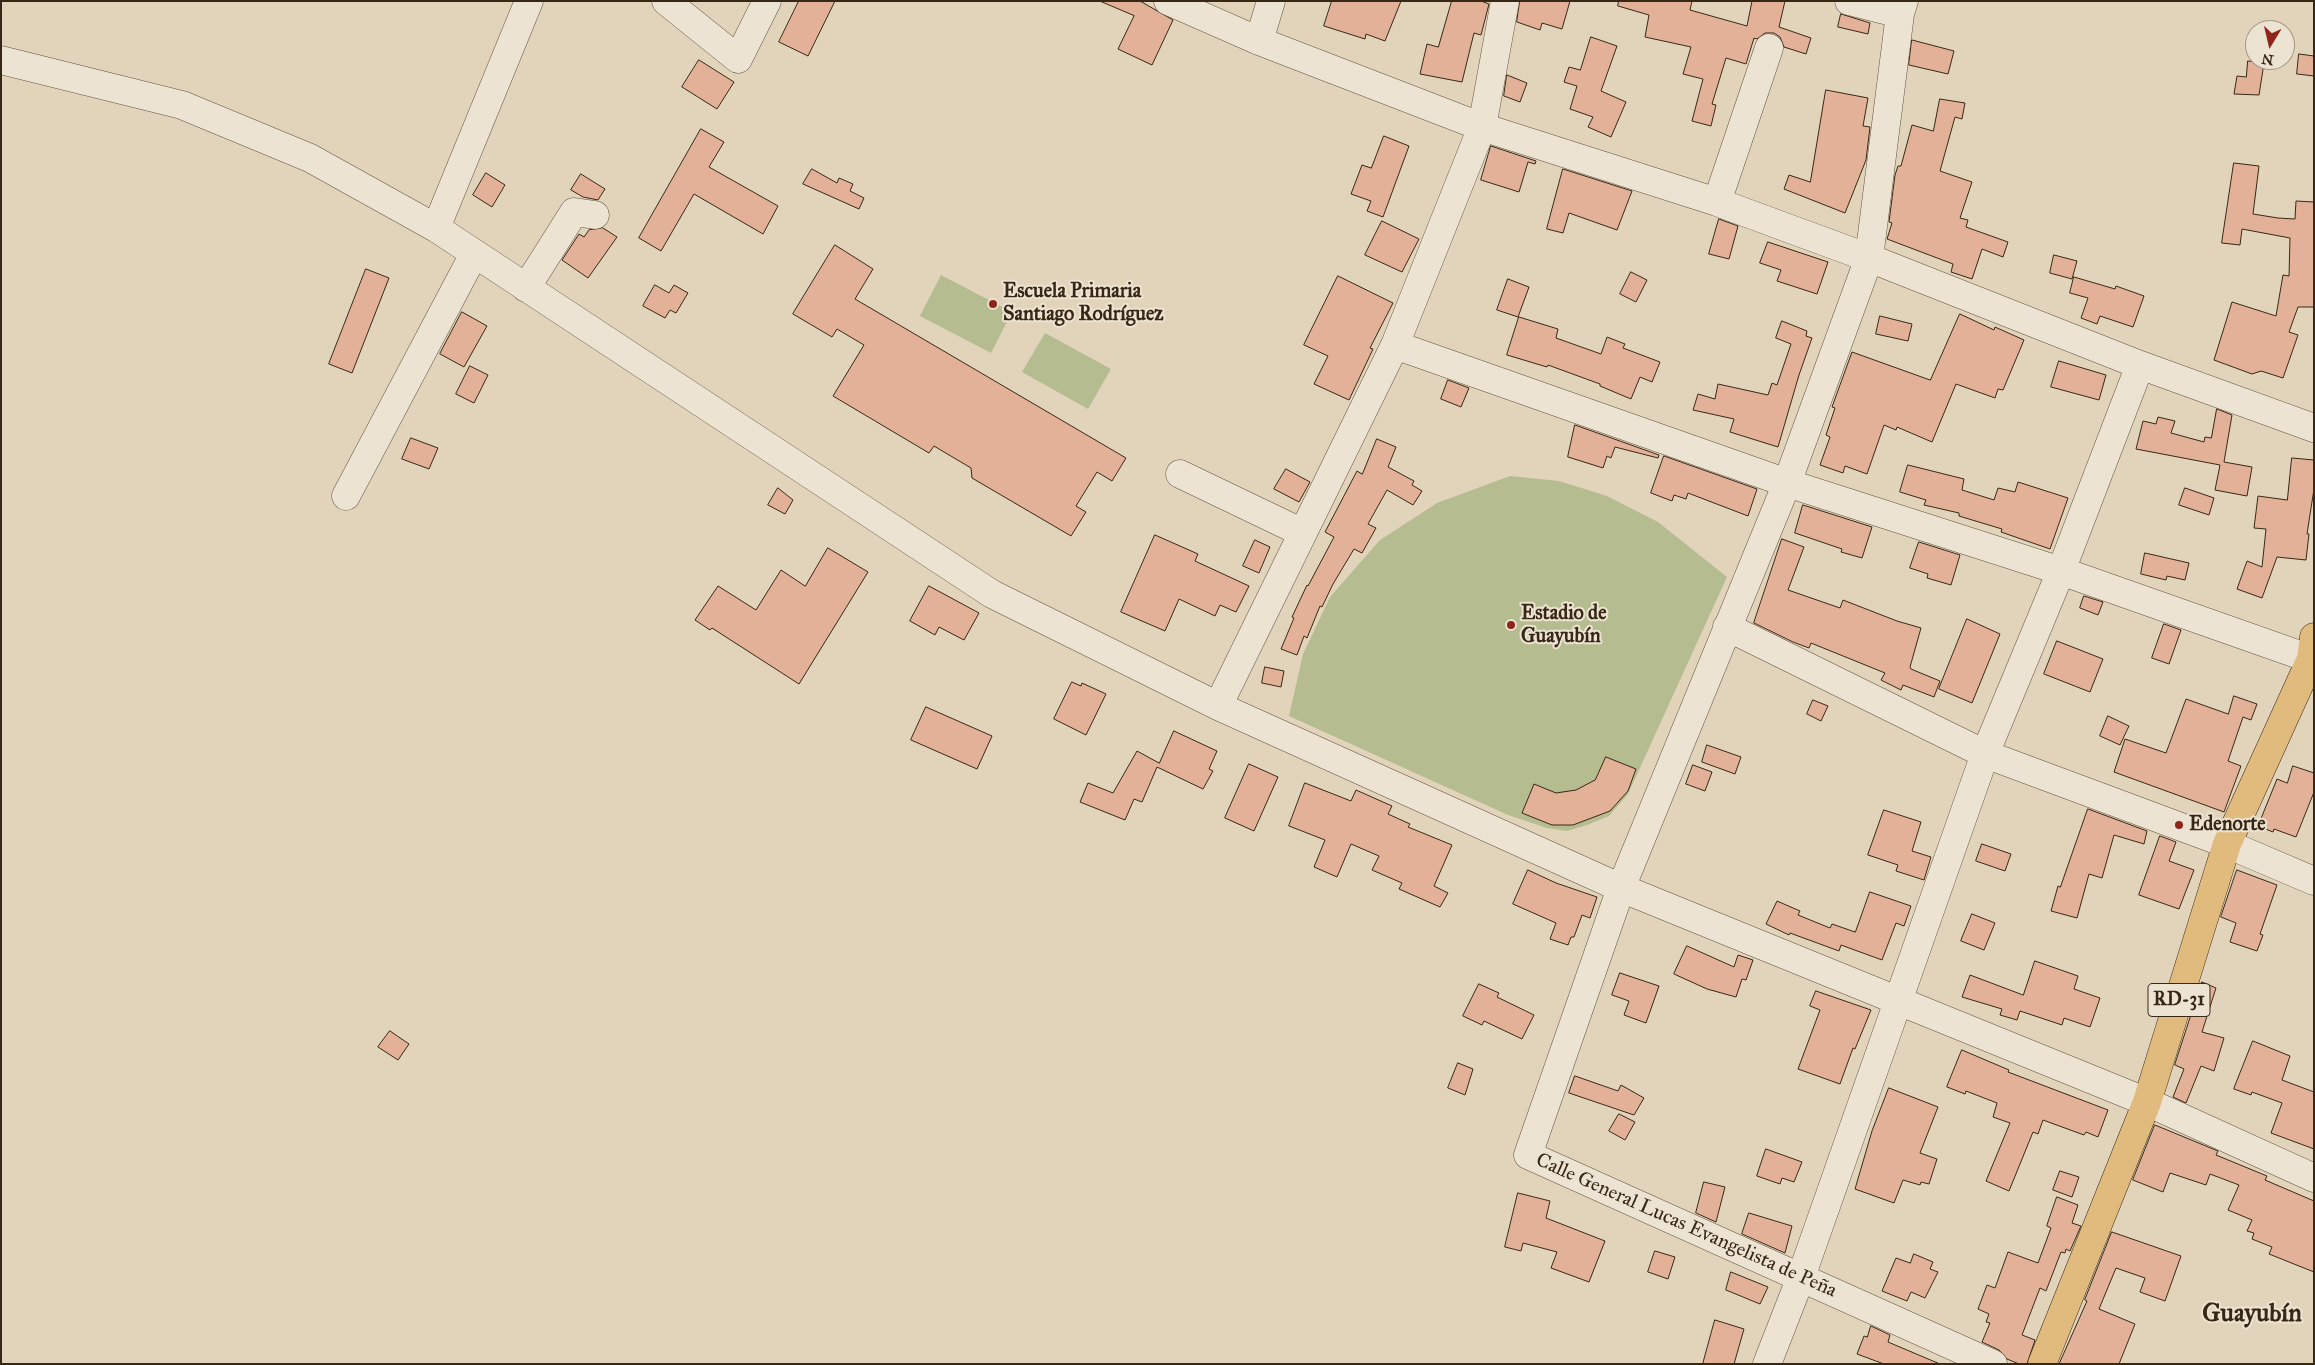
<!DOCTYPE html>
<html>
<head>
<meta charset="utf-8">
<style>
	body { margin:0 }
	#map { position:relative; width:2315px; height:1365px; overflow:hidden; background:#e2d4bb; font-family:"IM FELL Great Primer",serif }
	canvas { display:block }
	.frame { position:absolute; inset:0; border:2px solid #372815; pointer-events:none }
	.north { position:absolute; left:2245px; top:20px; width:50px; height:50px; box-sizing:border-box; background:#ece3d3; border:1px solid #a49887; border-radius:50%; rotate:189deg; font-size:14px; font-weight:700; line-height:20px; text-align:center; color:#372815 }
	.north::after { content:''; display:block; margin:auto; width:18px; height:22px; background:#8f2418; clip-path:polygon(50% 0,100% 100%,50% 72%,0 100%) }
</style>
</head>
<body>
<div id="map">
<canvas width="2315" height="1365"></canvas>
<div class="frame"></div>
<div class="north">N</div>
</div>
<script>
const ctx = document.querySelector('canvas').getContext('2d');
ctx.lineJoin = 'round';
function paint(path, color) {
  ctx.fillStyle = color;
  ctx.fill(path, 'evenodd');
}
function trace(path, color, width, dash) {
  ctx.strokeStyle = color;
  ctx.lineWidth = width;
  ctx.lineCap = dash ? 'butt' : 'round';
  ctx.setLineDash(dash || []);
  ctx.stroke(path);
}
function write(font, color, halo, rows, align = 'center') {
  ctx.font = font + ' "IM FELL Great Primer",serif';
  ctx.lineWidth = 4;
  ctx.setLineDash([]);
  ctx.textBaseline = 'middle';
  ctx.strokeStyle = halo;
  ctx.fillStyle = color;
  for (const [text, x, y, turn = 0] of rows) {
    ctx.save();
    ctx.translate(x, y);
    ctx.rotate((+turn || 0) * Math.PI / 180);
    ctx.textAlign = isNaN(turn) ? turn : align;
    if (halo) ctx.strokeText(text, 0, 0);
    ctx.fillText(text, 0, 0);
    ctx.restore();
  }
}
const green = new Path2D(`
	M 941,275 L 1012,312 L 991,353 L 920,316 Z
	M 1045,333 L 1111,369 L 1088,409 L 1022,372 Z
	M 1510,476 L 1559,481 L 1607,496 L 1658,522 L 1727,577 L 1628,794 L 1609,816 L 1587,825 L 1567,831 L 1547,828 L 1508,815 L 1289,716 L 1303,654 L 1330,597 L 1380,540 L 1437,503 Z`);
const building = new Path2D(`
	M 799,1 L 835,1 L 808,56 L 779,42 Z
	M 1100,1 L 1140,1 L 1173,20 L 1152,65 L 1118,49 L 1134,16 Z
	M 1332,1 L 1401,1 L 1385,41 L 1366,34 L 1365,39 L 1324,26 Z
	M 1452,1 L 1481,1 L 1489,4 L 1481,35 L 1474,33 L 1462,82 L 1420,74 L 1427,44 L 1438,47 Z
	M 1520,1 L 1570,1 L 1562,29 L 1542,23 L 1540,30 L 1517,22 Z
	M 1619,1 L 1692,1 L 1690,10 L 1747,26 L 1752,1 L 1785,1 L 1779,27 L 1811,38 L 1806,54 L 1784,47 L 1780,37 L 1774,33 L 1765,33 L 1757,39 L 1754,38 L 1746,64 L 1726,58 L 1712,104 L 1716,105 L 1711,126 L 1692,121 L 1703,79 L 1683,74 L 1691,47 L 1645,37 L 1649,15 L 1618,6 Z
	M 1841,14 L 1870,23 L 1868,34 L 1838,27 Z
	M 1591,37 L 1617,46 L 1601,91 L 1626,102 L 1611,137 L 1588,127 L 1593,117 L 1570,109 L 1577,86 L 1564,82 L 1569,67 L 1580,70 Z
	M 1912,40 L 1954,51 L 1948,74 L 1909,65 Z
	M 2299,54 L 2314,56 L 2314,76 L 2297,74 Z
	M 699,60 L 734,82 L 717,109 L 682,87 Z
	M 2248,61 L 2264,63 L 2259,95 L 2234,94 L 2237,76 L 2246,77 Z
	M 1507,75 L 1527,83 L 1520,102 L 1504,96 Z
	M 1826,90 L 1868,98 L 1863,126 L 1870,127 L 1866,160 L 1845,213 L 1784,189 L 1789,175 L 1810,182 Z
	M 1940,99 L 1965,103 L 1962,119 L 1955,117 L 1940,171 L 1972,182 L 1960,218 L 1968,220 L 1966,227 L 2008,242 L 2003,257 L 1982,249 L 1972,279 L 1951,272 L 1953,264 L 1887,239 L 1892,223 L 1889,222 L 1895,175 L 1898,166 L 1901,166 L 1912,125 L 1933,131 Z
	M 701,129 L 724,142 L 709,167 L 778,206 L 763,234 L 694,194 L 661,251 L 639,238 Z
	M 1384,136 L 1409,146 L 1383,217 L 1367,211 L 1371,201 L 1351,194 L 1362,165 L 1371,168 Z
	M 1491,146 L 1536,161 L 1535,164 L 1528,162 L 1519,192 L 1481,180 Z
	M 2234,163 L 2259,166 L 2253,214 L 2278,218 L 2295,219 L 2296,201 L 2314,202 L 2314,307 L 2298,307 L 2289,332 L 2298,335 L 2283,378 L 2261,371 L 2252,374 L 2214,360 L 2232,302 L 2276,316 L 2283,275 L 2289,276 L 2290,238 L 2242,229 L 2240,245 L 2222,243 Z
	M 812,169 L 837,183 L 839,178 L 853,184 L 850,191 L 864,198 L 859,209 L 803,184 Z
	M 1563,169 L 1632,191 L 1617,230 L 1569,213 L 1563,233 L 1547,229 Z
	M 486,173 L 505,185 L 492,207 L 473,195 Z
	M 581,174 L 605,189 L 598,200 L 583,197 L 571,190 Z
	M 1719,219 L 1738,226 L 1729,259 L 1709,254 Z
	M 1382,221 L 1419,239 L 1402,272 L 1365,255 Z
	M 603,228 L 617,237 L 588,278 L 562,260 L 579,234 L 584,237 L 589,230 Z
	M 1768,242 L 1828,262 L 1817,294 L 1777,281 L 1781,270 L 1760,263 Z
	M 835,245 L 873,269 L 855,299 L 1126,458 L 1112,481 L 1097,472 L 1076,506 L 1086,512 L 1071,536 L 972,478 L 971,468 L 934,446 L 929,453 L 833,396 L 864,345 L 837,329 L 832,337 L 793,314 Z
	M 2054,255 L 2077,261 L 2072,279 L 2050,273 Z
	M 366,269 L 389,278 L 352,373 L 329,364 Z
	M 1631,272 L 1647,280 L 1636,302 L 1620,294 Z
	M 1338,276 L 1393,303 L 1370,348 L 1373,349 L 1349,400 L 1314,384 L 1328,356 L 1304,345 Z
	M 2074,277 L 2115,289 L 2116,286 L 2144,296 L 2133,327 L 2100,316 L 2097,324 L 2081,318 L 2088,298 L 2070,293 Z
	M 1508,279 L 1529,287 L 1518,317 L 1497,310 Z
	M 655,285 L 669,293 L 674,285 L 688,293 L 676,313 L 670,310 L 665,318 L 643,306 Z
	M 462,312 L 487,326 L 464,367 L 440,354 Z
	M 1960,314 L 1994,330 L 1995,327 L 2024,340 L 2003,390 L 1998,389 L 1995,398 L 1956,384 L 1932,442 L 1897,427 L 1896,430 L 1884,425 L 1867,474 L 1845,466 L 1843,473 L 1820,465 L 1830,437 L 1826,435 L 1835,408 L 1832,407 L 1852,352 L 1930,380 Z
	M 1880,316 L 1912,324 L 1908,341 L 1876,334 Z
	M 1519,317 L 1558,329 L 1556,338 L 1601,354 L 1607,337 L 1625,344 L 1623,348 L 1660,362 L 1652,382 L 1640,377 L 1631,399 L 1600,386 L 1600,384 L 1548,365 L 1547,367 L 1507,355 Z
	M 1782,321 L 1807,331 L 1806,336 L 1812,338 L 1799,375 L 1778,447 L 1730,432 L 1734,419 L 1693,410 L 1698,394 L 1715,399 L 1718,384 L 1768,395 L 1772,383 L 1777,385 L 1791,344 L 1776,338 Z
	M 2059,361 L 2106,375 L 2099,400 L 2051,387 Z
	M 470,366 L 488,375 L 474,403 L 456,394 Z
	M 1448,380 L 1469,388 L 1461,407 L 1441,399 Z
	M 2217,409 L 2232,415 L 2224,462 L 2252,467 L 2247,496 L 2215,490 L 2220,465 L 2136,449 L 2143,421 L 2156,424 L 2158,417 L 2175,421 L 2171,433 L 2204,442 L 2205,437 L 2211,438 Z
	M 1575,425 L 1659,455 L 1658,458 L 1615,447 L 1611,458 L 1607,456 L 1603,468 L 1568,457 Z
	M 411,438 L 438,448 L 429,469 L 402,459 Z
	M 1377,439 L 1396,447 L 1388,467 L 1414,481 L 1412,485 L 1422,491 L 1413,505 L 1387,490 L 1368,524 L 1376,528 L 1362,553 L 1354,549 L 1333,584 L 1322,607 L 1320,606 L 1307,638 L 1304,636 L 1297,655 L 1281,649 L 1294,618 L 1292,617 L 1307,585 L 1308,586 L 1334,537 L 1325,532 L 1357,471 L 1362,474 Z
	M 1664,456 L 1757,489 L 1748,516 L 1688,493 L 1686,499 L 1674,495 L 1672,501 L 1651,493 Z
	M 2292,458 L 2314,460 L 2314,489 L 2307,534 L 2309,534 L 2306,560 L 2277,557 L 2262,598 L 2237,589 L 2247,561 L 2262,567 L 2266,529 L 2254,528 L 2258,496 L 2287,500 Z
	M 1908,465 L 1964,479 L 1962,490 L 1994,500 L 1998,488 L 2015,492 L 2018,482 L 2068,498 L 2050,549 L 2001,532 L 2002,529 L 1959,516 L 1959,513 L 1924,505 L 1926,500 L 1900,492 Z
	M 1286,469 L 1310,482 L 1299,502 L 1274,489 Z
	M 778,488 L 793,500 L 785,514 L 768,505 Z
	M 2185,488 L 2214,498 L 2209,515 L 2179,505 Z
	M 1803,505 L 1872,527 L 1862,558 L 1841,552 L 1842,549 L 1795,533 Z
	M 1155,535 L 1198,554 L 1195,561 L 1249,586 L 1236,612 L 1220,605 L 1215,616 L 1179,599 L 1165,631 L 1121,612 Z
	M 1782,539 L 1804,547 L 1788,590 L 1840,608 L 1843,600 L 1897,621 L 1921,628 L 1910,667 L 1911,669 L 1940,681 L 1934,697 L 1903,685 L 1901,690 L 1881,680 L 1885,673 L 1811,643 L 1809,648 L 1793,642 L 1754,623 Z
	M 1255,540 L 1270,547 L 1259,573 L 1243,566 Z
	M 1919,542 L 1960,555 L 1951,585 L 1927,578 L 1928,574 L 1910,568 Z
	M 828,548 L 868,572 L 799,684 L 712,628 L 710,630 L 695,620 L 718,586 L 756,610 L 781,570 L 805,586 Z
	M 2145,553 L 2189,563 L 2185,580 L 2167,576 L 2166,580 L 2141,574 Z
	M 929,586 L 979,613 L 964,640 L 939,627 L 935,635 L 910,621 Z
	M 2084,596 L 2103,602 L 2098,615 L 2080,608 Z
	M 1967,619 L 2000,634 L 1972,703 L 1939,689 Z
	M 2164,624 L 2181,630 L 2169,664 L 2152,658 Z
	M 2057,641 L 2103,659 L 2090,692 L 2044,674 Z
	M 1265,667 L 1284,671 L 1281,687 L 1262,683 Z
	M 1072,682 L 1081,686 L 1082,683 L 1106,694 L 1086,735 L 1054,719 Z
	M 2234,696 L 2257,704 L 2251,720 L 2243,717 L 2228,761 L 2241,766 L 2224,812 L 2114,772 L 2125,739 L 2166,753 L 2186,699 L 2228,714 Z
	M 1813,700 L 1828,706 L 1821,721 L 1807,714 Z
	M 926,707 L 992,736 L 977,769 L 911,740 Z
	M 2108,716 L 2129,726 L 2120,745 L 2100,736 Z
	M 1174,731 L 1217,751 L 1209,769 L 1213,771 L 1203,789 L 1157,767 L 1142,802 L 1134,799 L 1125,820 L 1080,802 L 1088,783 L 1113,793 L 1137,751 L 1159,763 Z
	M 1707,745 L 1741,757 L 1735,774 L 1702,762 Z
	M 1606,757 L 1636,769 L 1628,791 L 1610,811 L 1573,825 L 1552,825 L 1522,813 L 1534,784 L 1556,793 L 1576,790 L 1595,780 Z
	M 1249,764 L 1278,777 L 1254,831 L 1225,818 Z
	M 1693,765 L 1712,772 L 1705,791 L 1686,784 Z
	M 2293,766 L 2314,773 L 2314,792 L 2296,837 L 2274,829 L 2273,832 L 2258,826 L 2277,779 L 2287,783 Z
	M 1305,783 L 1351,801 L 1356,790 L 1392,806 L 1388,814 L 1410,824 L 1408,827 L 1452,845 L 1434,886 L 1448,893 L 1440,907 L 1399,889 L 1402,883 L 1372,870 L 1379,856 L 1351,844 L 1337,877 L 1314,867 L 1325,840 L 1289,826 Z
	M 2088,809 L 2147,831 L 2144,844 L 2114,835 L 2102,878 L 2089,874 L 2077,918 L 2051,911 L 2058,886 L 2060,887 Z
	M 1884,810 L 1921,822 L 1912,851 L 1931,857 L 1924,880 L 1896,871 L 1898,865 L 1868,855 Z
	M 2160,836 L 2176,842 L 2169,861 L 2194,870 L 2179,909 L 2139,895 Z
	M 1982,844 L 2011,854 L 2005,871 L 1976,861 Z
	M 1528,870 L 1556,883 L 1597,897 L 1590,918 L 1582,915 L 1574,937 L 1571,937 L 1568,945 L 1550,939 L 1556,923 L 1513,904 Z
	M 2237,870 L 2277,885 L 2260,934 L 2263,935 L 2257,951 L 2230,942 L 2236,923 L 2221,917 Z
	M 1870,892 L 1911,906 L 1904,926 L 1896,923 L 1882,960 L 1841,945 L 1839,951 L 1790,933 L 1789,935 L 1766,924 L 1777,901 L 1800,911 L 1798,915 L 1830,928 L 1832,924 L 1855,932 Z
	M 1972,914 L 1995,923 L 1984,950 L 1961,941 Z
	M 1687,946 L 1734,967 L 1738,955 L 1753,960 L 1746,980 L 1742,979 L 1736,997 L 1707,989 L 1674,974 Z
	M 2035,961 L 2078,976 L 2074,989 L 2100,998 L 2090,1027 L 2064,1018 L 2062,1025 L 2020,1011 L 2017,1020 L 2000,1015 L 2002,1009 L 1962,997 L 1970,975 L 2023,995 Z
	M 1620,973 L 1659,986 L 1646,1023 L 1624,1015 L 1629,1001 L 1612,995 Z
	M 2202,982 L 2216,988 L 2202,1032 L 2224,1038 L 2214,1071 L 2201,1066 L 2186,1103 L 2173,1097 L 2184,1069 L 2175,1065 Z
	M 1479,984 L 1499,993 L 1497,997 L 1534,1015 L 1522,1039 L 1484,1021 L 1482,1025 L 1463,1016 Z
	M 1816,991 L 1871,1010 L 1855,1049 L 1853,1048 L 1840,1084 L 1798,1069 L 1820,1010 L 1810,1006 Z
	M 390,1031 L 409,1044 L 398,1060 L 378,1047 Z
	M 2253,1041 L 2290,1056 L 2282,1080 L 2314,1092 L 2314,1149 L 2271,1133 L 2282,1103 L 2252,1092 L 2251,1095 L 2234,1089 Z
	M 1962,1050 L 2009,1070 L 2008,1072 L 2108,1110 L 2098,1137 L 2086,1132 L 2084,1135 L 2043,1120 L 2038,1134 L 2033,1132 L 2009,1191 L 1986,1181 L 2010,1123 L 1993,1117 L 1997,1103 L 1966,1091 L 1965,1094 L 1947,1087 Z
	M 1458,1063 L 1473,1069 L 1465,1095 L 1448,1088 Z
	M 1575,1076 L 1618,1091 L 1621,1085 L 1644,1098 L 1634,1115 L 1569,1093 Z
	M 1889,1088 L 1938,1107 L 1920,1153 L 1937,1159 L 1929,1184 L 1921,1182 L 1920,1185 L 1903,1180 L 1894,1203 L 1855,1189 L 1872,1131 Z
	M 1619,1114 L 1635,1122 L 1625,1140 L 1609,1131 Z
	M 2155,1125 L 2218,1151 L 2216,1155 L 2267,1176 L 2265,1180 L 2314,1201 L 2314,1272 L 2269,1254 L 2272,1247 L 2252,1239 L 2254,1233 L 2247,1231 L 2252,1220 L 2228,1210 L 2239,1185 L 2210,1174 L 2206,1185 L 2170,1173 L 2163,1192 L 2133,1180 Z
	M 1766,1149 L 1802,1162 L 1794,1182 L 1782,1178 L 1780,1184 L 1757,1176 Z
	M 2060,1171 L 2079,1177 L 2072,1197 L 2053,1190 Z
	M 1704,1182 L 1725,1187 L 1716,1222 L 1696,1213 Z
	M 1518,1193 L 1550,1201 L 1546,1218 L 1605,1241 L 1589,1282 L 1551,1268 L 1557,1252 L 1523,1243 L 1521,1251 L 1505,1247 Z
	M 2057,1197 L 2078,1205 L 2072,1223 L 2081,1226 L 2070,1251 L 2066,1249 L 2065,1253 L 2061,1252 L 2046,1291 L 2040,1288 L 2022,1335 L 2035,1340 L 2027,1364 L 2019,1364 L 2007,1359 L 1999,1350 L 1982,1342 L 1990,1323 L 1986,1322 L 1989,1314 L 1978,1309 L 1987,1285 L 1995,1288 L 2008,1252 L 2038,1263 L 2051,1228 L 2047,1226 Z
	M 1749,1213 L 1792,1226 L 1785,1253 L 1742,1234 Z
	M 2112,1232 L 2181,1256 L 2165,1301 L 2140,1292 L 2145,1278 L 2116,1268 L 2099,1309 L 2135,1324 L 2119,1364 L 2059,1364 L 2087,1301 L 2085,1300 Z
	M 1655,1251 L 1675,1257 L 1668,1279 L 1648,1272 Z
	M 1914,1254 L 1933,1262 L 1930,1269 L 1938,1272 L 1925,1298 L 1911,1292 L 1907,1301 L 1882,1291 L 1896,1258 L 1910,1263 Z
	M 1731,1272 L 1768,1287 L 1760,1304 L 1726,1290 Z
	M 1715,1320 L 1744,1329 L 1734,1364 L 1703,1364 Z
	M 1871,1326 L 1890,1335 L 1888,1342 L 1940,1364 L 1884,1364 L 1857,1354 L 1864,1336 L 1867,1337 Z`);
const minor = new Path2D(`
	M 666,1 L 738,59 L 767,1
	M 1168,1 L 1259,41 L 1482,127 L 1717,202 L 1869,258 L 2140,365 L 2314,428
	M 1849,1 L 1900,14
	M 1904,1 L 1900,14 L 1869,258 L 1787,483 L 1621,888 L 1528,1155 L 1993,1364
	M 1259,41 L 1271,1
	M 1,60 L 182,105 L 310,158 L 436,228 L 992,594 L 1218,706 L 1621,888 L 2147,1102 L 2314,1178
	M 1717,202 L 1769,48
	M 436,228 L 529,1
	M 526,288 L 574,212 L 595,215
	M 1395,345 L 1787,483 L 2061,571 L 2314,660
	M 1180,474 L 1303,533
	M 346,496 L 474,254
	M 1727,627 L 1985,754 L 2227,844 L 2314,881
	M 1218,706 L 1395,345 L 1482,127 L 1505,1
	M 1767,1364 L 1801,1277 L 1985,754 L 2061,571 L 2140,365`);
const major = new Path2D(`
	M 2042,1364 L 2147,1102 L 2227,844 L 2311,659 L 2314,637`);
const markers = [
	[993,304,5,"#8f2418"],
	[1511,625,5,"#8f2418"],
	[2179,825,5,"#8f2418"]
];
const shields = [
	[2179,1000,62]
];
const shieldNames = [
	["RD-31",2179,1000]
];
const poiNames = [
	["Escuela Primaria",1003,292],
	["Santiago Rodríguez",1003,315],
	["Estadio de",1521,614],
	["Guayubín",1521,637],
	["Edenorte",2189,825]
];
const streetNames = [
	["Calle General Lucas Evangelista de Peña",1686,1226,24]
];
const districtNames = [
	["Guayubín",2252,1315]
];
paint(green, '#b5bc8f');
paint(building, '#e3b198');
trace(building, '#372815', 1);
trace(minor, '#62533e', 29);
trace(major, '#372815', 29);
trace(minor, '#ece3d3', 28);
trace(major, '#e1ba7e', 28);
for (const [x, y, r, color] of markers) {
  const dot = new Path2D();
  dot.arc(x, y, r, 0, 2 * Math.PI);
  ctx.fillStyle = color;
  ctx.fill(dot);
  trace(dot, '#ece3d3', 2);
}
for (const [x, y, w] of shields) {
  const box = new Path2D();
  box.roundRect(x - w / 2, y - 16.5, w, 33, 4);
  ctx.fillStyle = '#ece3d3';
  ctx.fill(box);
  trace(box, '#372815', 1);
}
write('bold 19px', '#372815', null, shieldNames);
write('bold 20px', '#372815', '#ece3d3', poiNames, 'left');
write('20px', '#372815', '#ece3d3', streetNames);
write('bold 25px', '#372815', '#ece3d3', districtNames);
</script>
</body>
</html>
